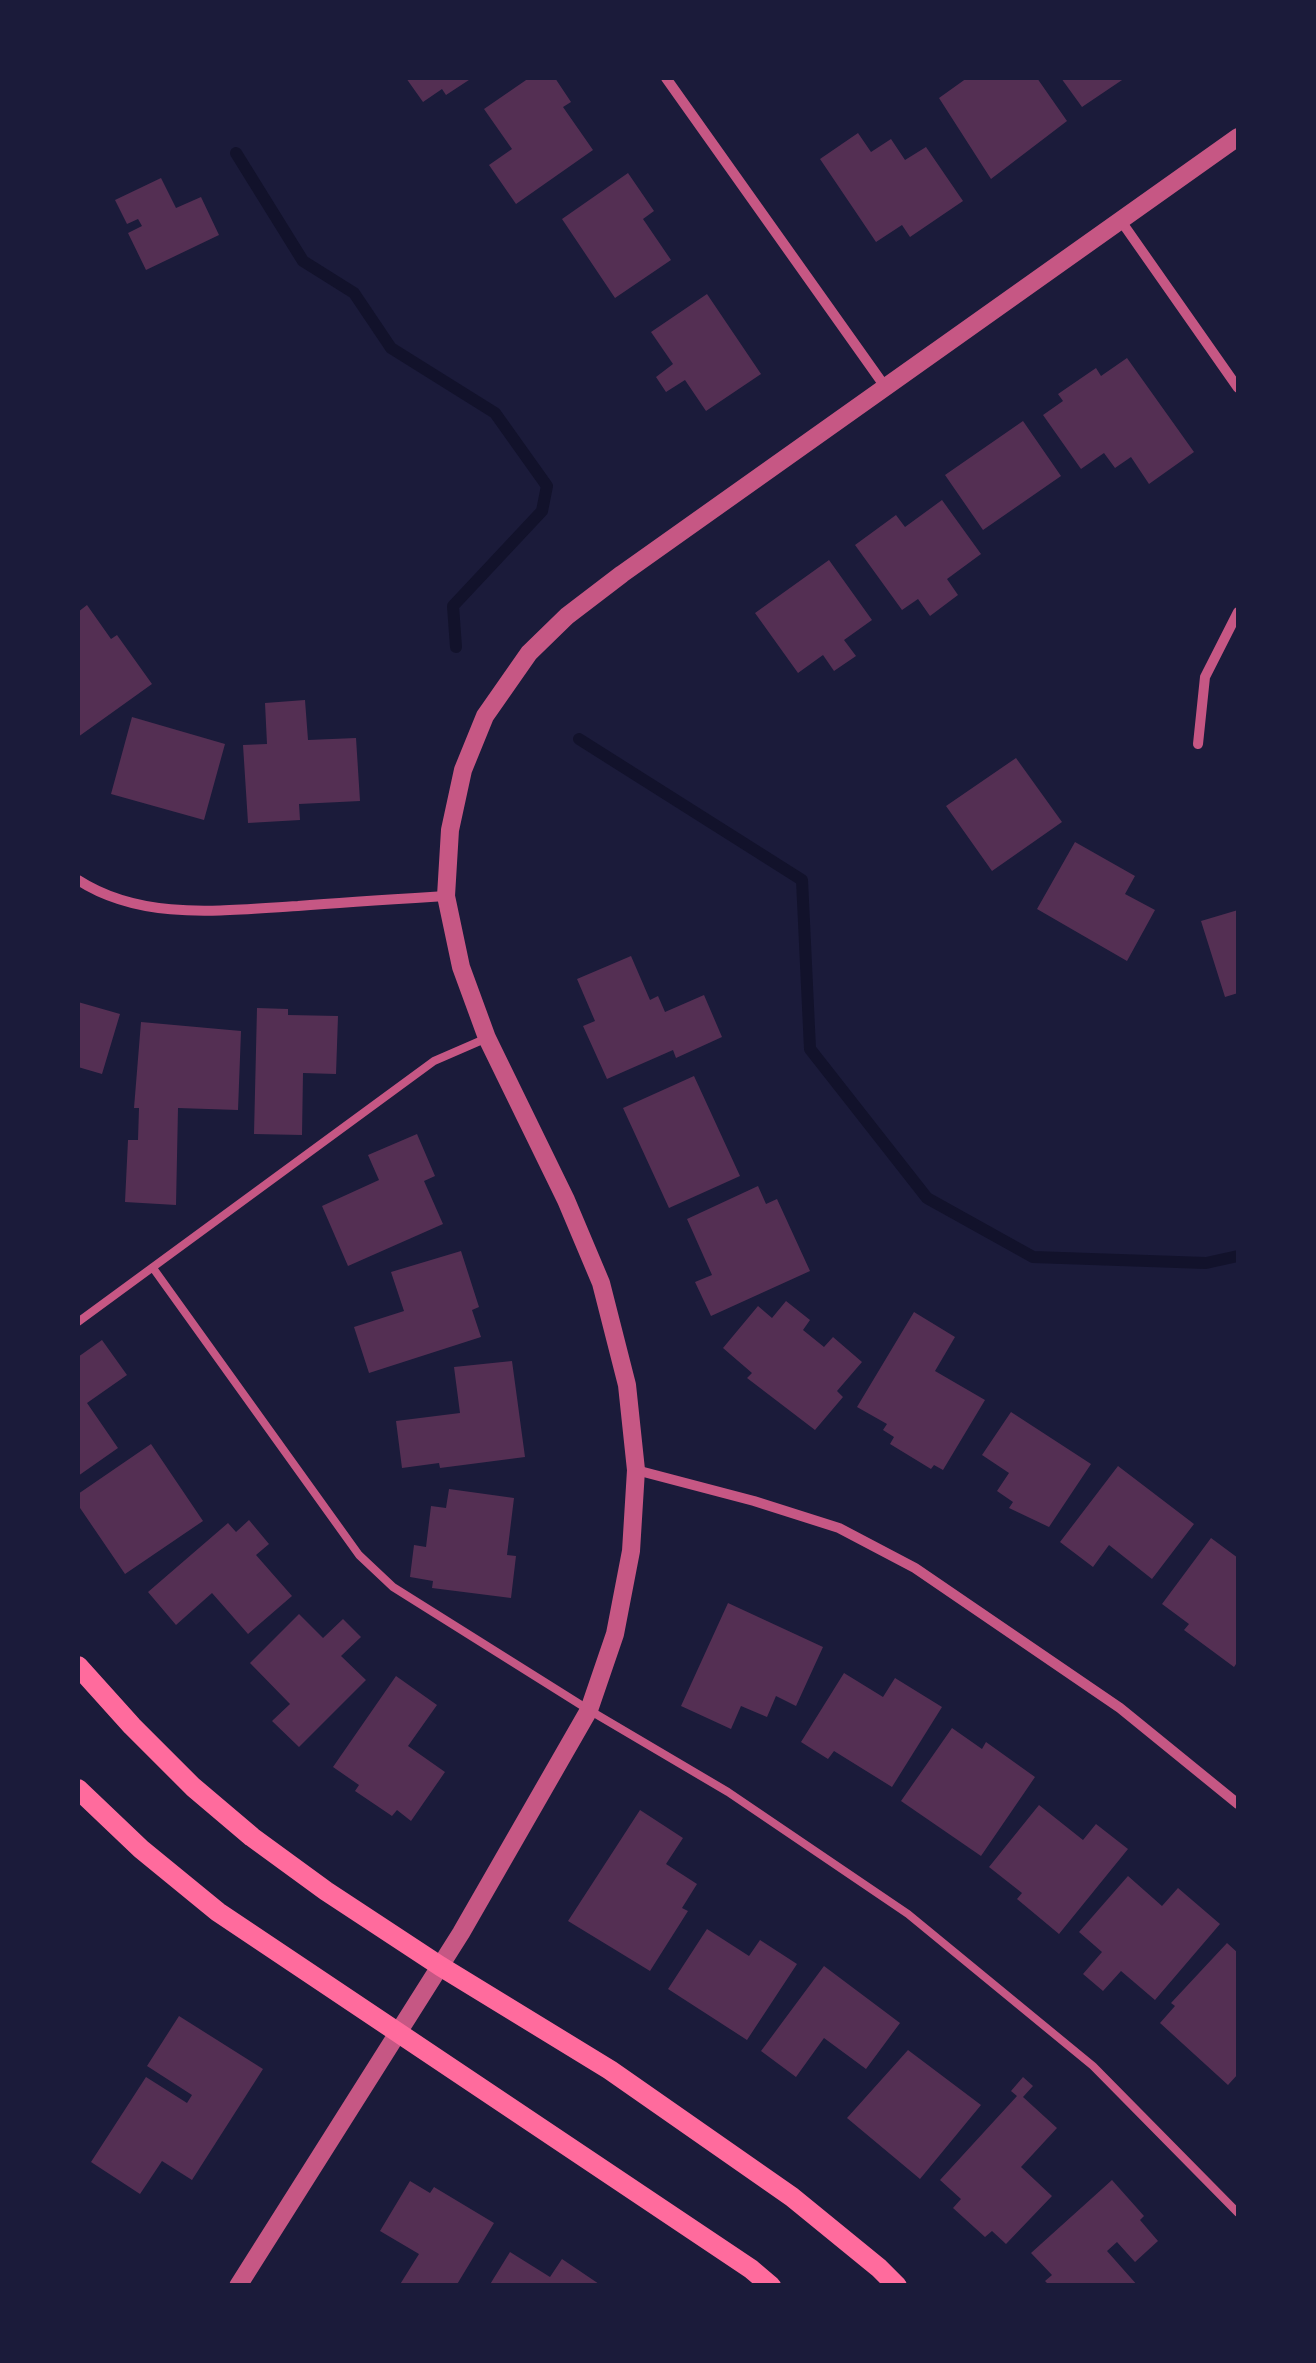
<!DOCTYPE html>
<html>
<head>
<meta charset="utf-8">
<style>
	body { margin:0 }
	#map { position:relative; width:1316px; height:2363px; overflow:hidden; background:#1b1b3a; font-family:"Open Sans",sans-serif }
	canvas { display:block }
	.frame { position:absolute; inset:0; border:80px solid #1b1b3a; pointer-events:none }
</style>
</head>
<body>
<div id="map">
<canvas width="1316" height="2363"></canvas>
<div class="frame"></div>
</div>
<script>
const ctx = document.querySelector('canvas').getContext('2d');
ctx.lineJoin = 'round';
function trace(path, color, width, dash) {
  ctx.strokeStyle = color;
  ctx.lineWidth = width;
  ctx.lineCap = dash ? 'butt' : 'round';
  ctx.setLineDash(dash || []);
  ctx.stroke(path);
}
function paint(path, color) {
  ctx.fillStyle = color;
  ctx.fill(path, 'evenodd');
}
const stream = new Path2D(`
	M 236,153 L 303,261 L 354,293 L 391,348 L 495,413 L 547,486 L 542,511 L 453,606 L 456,647
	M 579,739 L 802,880 L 810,1049 L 927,1198 L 1033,1257 L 1206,1263 L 1238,1256`);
const building = new Path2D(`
	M 406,78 L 472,78 L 446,95 L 442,89 L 423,102 Z
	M 529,78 L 555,78 L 571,102 L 563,107 L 593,150 L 516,204 L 489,165 L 512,149 L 484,109 Z
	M 967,78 L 1037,78 L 1067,121 L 991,179 L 939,98 Z
	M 1061,78 L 1125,78 L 1082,107 Z
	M 858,133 L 871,152 L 891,139 L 905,160 L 926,147 L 963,201 L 910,237 L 902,225 L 876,242 L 820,159 Z
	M 628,173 L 654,211 L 643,219 L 671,260 L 615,298 L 562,219 Z
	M 161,178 L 176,208 L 201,197 L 219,235 L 146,270 L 128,233 L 142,226 L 138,219 L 127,224 L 115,200 Z
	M 707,294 L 761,374 L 706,411 L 685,380 L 666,392 L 656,377 L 673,364 L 651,332 Z
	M 1127,358 L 1194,452 L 1149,484 L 1131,457 L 1115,468 L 1104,453 L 1081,469 L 1043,415 L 1063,401 L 1058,394 L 1096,368 L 1101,376 Z
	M 1023,421 L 1061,476 L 983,530 L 945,475 Z
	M 942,500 L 981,554 L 947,579 L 958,595 L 930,616 L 918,599 L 902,610 L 855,545 L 896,515 L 905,527 Z
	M 829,560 L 872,620 L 844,640 L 856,656 L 834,671 L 823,655 L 798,673 L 755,613 Z
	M 87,605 L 111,639 L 117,635 L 152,684 L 78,737 L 78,612 Z
	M 305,700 L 308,740 L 356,738 L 360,801 L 299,804 L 300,820 L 248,823 L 243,745 L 267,744 L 265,703 Z
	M 132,717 L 225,744 L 204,820 L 111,794 Z
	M 1016,758 L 1062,822 L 992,871 L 946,806 Z
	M 1075,842 L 1135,876 L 1125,894 L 1155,910 L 1127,961 L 1037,909 Z
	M 1238,910 L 1238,993 L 1225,997 L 1201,921 Z
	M 631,956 L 650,1000 L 658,996 L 665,1012 L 704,995 L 722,1037 L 676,1058 L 673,1050 L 607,1079 L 583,1026 L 595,1021 L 577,979 Z
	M 78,1002 L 120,1014 L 102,1074 L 78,1067 Z
	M 257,1008 L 288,1009 L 288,1015 L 338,1016 L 336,1074 L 303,1073 L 302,1135 L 254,1134 Z
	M 141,1022 L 241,1031 L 238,1110 L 178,1108 L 176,1205 L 125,1202 L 128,1140 L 138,1140 L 139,1108 L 134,1108 Z
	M 694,1076 L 740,1176 L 669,1208 L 623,1108 Z
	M 417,1134 L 435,1176 L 424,1181 L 443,1224 L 348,1266 L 322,1206 L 379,1180 L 368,1155 Z
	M 758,1186 L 766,1204 L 777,1199 L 810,1271 L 711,1316 L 695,1282 L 712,1275 L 687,1219 Z
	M 461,1251 L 479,1307 L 472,1310 L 481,1337 L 369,1373 L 354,1327 L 404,1311 L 391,1272 Z
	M 786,1301 L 810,1320 L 803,1330 L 824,1347 L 833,1337 L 862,1362 L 837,1391 L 843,1397 L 815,1430 L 747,1378 L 752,1373 L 723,1348 L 758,1306 L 772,1318 Z
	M 914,1312 L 955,1337 L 935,1371 L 985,1400 L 943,1470 L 934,1465 L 931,1469 L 890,1444 L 894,1437 L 883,1430 L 887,1424 L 857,1407 Z
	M 102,1340 L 127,1375 L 87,1403 L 118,1448 L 78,1476 L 78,1357 Z
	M 512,1361 L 525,1457 L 440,1468 L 439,1463 L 402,1468 L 396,1421 L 460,1413 L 454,1367 Z
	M 1011,1412 L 1091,1464 L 1049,1527 L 1009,1508 L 1013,1502 L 997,1491 L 1009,1473 L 982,1455 Z
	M 151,1444 L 203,1521 L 125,1574 L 78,1505 L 78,1494 Z
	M 1118,1466 L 1194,1524 L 1152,1579 L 1109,1545 L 1093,1567 L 1060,1542 Z
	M 449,1489 L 514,1498 L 507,1555 L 516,1556 L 511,1598 L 432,1588 L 433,1581 L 410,1577 L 414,1545 L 426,1547 L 431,1506 L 446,1508 Z
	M 249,1520 L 269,1544 L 256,1555 L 292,1596 L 248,1634 L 212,1593 L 176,1625 L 148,1592 L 228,1523 L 236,1532 Z
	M 1211,1538 L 1238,1558 L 1238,1661 L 1234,1667 L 1184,1630 L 1189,1624 L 1162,1604 Z
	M 728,1603 L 823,1647 L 796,1706 L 776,1696 L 767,1717 L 741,1706 L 731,1729 L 681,1706 Z
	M 299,1614 L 323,1638 L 343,1619 L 361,1637 L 341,1656 L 366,1680 L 299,1747 L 272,1721 L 290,1704 L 250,1663 Z
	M 844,1673 L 883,1697 L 895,1678 L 942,1707 L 892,1787 L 834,1751 L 828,1759 L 801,1742 Z
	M 396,1676 L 437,1705 L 408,1746 L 445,1772 L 411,1821 L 397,1810 L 392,1816 L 355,1791 L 359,1785 L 333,1767 Z
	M 952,1728 L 982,1749 L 986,1742 L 1035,1777 L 981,1856 L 901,1801 Z
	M 1039,1805 L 1083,1840 L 1096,1824 L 1128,1849 L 1059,1934 L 1017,1899 L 1022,1893 L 989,1867 Z
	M 640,1810 L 683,1838 L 666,1864 L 697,1884 L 682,1908 L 688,1911 L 650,1971 L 568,1921 Z
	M 1128,1876 L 1162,1906 L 1178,1888 L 1220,1924 L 1155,2000 L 1121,1971 L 1103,1991 L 1083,1974 L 1102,1952 L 1079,1932 Z
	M 707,1929 L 749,1956 L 760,1940 L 797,1964 L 747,2040 L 668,1989 Z
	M 1227,1943 L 1238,1953 L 1238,2074 L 1228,2085 L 1160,2023 L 1175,2006 L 1171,2003 Z
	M 824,1966 L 900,2023 L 866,2069 L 824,2038 L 796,2077 L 761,2051 Z
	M 179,2016 L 263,2069 L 192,2180 L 162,2161 L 140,2194 L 91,2162 L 146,2077 L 187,2103 L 192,2095 L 147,2066 Z
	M 908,2050 L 981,2105 L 920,2179 L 847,2118 Z
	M 1023,2077 L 1033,2086 L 1023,2097 L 1057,2128 L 1021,2167 L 1052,2196 L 1006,2244 L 992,2231 L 985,2237 L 953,2208 L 961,2199 L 940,2180 L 1017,2096 L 1011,2091 Z
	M 1112,2180 L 1144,2216 L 1140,2220 L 1158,2241 L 1135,2262 L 1117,2242 L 1107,2251 L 1138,2286 L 1050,2286 L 1045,2281 L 1052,2275 L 1031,2253 Z
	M 410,2181 L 430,2193 L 434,2187 L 494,2223 L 456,2286 L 399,2286 L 419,2254 L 380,2231 Z
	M 510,2252 L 550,2277 L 562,2259 L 602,2286 L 489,2286 Z`);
const service = new Path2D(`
	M 153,1268 L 359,1555 L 393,1587 L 589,1710 L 728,1792 L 908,1914 L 1093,2066 L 1238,2213
	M 78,1322 L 434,1061 L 487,1038`);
const minor = new Path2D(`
	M 666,78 L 886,388
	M 1121,221 L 1238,388
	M 1198,744 L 1205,677 L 1238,612
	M 78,880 C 143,922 224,910 298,906 C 347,902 397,899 446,896
	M 636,1470 L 754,1501 L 839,1528 L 915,1568 L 1120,1708 L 1238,1804`);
const tertiary = new Path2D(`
	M 238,2286 L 461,1933 L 589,1710 L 615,1634 L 631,1551 L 636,1470 L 627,1385 L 601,1283 L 566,1200 L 487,1038 L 461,967 L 446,896 L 450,830 L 463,770 L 485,716 L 529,653 L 567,616 L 622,574 L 1238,137`);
const secondary = new Path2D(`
	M 78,1666 L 132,1726 L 193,1787 L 252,1837 L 326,1891 L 440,1966 L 610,2070 L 792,2197 L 879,2268 L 897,2286
	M 78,1789 L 141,1849 L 218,1912 L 751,2269 L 771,2286`);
trace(stream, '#12122b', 12);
paint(building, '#542f53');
trace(service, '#c65784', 8);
trace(minor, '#c65784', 10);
trace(tertiary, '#c65784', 18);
trace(secondary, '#ff6b9d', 20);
</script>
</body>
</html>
